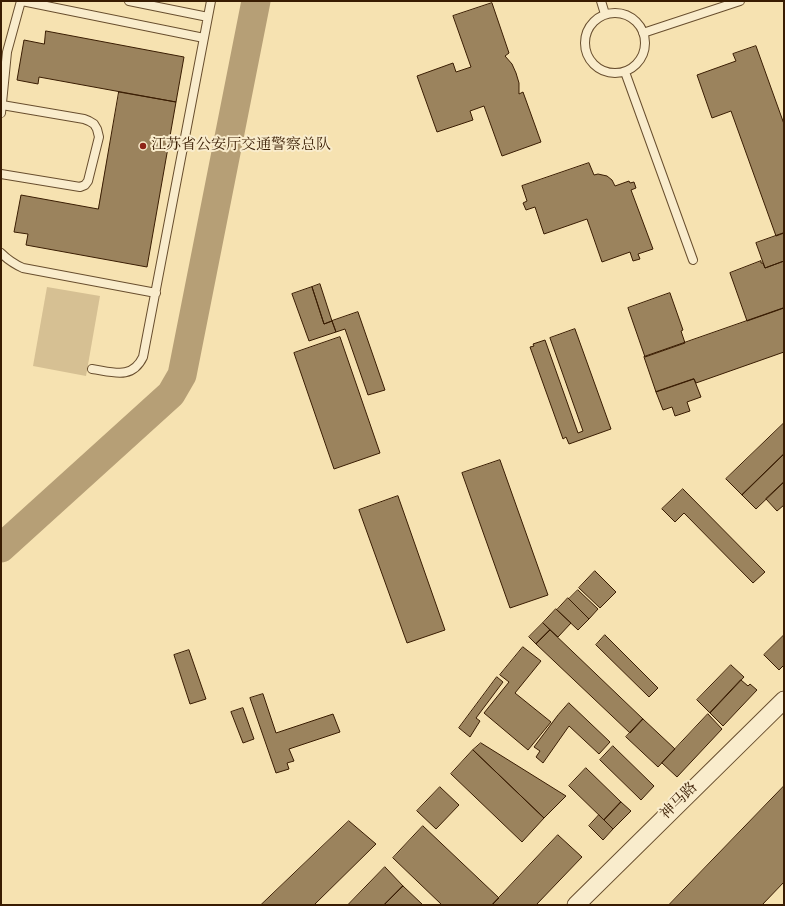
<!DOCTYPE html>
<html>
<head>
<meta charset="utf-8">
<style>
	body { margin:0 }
	#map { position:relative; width:785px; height:906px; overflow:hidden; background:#f6e2b1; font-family:"Sorts Mill Goudy",serif }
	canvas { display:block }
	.frame { position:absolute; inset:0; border:2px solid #391c02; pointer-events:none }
</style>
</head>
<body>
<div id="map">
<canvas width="785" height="906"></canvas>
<div class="frame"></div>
</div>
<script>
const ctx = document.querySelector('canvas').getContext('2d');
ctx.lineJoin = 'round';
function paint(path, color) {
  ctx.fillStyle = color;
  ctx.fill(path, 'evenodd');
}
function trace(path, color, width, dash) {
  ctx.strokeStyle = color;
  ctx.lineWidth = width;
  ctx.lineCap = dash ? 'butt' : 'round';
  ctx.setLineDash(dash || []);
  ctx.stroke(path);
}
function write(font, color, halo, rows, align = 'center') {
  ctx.font = font + ' "Sorts Mill Goudy","Noto Serif SC",serif';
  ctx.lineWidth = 4;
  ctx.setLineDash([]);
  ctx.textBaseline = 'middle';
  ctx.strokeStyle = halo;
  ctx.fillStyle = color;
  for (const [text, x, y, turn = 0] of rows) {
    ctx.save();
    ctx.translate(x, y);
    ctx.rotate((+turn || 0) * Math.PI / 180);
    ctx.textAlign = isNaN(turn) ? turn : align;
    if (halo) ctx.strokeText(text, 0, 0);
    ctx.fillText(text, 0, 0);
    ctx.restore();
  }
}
const green = new Path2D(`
	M 47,287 L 100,296 L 86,376 L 33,366 Z`);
const river = new Path2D(`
	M 1,548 L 171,394 L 182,375 L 256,1`);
const building = new Path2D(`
	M 492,3 L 509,53 L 505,56 L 512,64 L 516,73 L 519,83 L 519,94 L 523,92 L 541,142 L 502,156 L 484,106 L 470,111 L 473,120 L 437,132 L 417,76 L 453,63 L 456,72 L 471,67 L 453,16 Z
	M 46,31 L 184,57 L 176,102 L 39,77 L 38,84 L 17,80 L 24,40 L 44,44 Z
	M 756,46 L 784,124 L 784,233 L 776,236 L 731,111 L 712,118 L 697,75 L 736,61 L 733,54 Z
	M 119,92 L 176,102 L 147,267 L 26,245 L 28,234 L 14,232 L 21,195 L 98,209 Z
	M 589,163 L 594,175 L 598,174 L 607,176 L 612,180 L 615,186 L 629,181 L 630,183 L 634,182 L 636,188 L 631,190 L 653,249 L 638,254 L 640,259 L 633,261 L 630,252 L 602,262 L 587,219 L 544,234 L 535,207 L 526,210 L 523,203 L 527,201 L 522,186 Z
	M 784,233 L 784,261 L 765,268 L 756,243 Z
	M 761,261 L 761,263 L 763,263 L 765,268 L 784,261 L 784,308 L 747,321 L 730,273 Z
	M 320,284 L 332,321 L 324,324 L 312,287 Z
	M 312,287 L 324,324 L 332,321 L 336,332 L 309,341 L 292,294 Z
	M 670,293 L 683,330 L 681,331 L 685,343 L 645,357 L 628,308 Z
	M 784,308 L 784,352 L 696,383 L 694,379 L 656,392 L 644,357 Z
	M 358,312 L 385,390 L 368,395 L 345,329 L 336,332 L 332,321 Z
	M 575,329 L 611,429 L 569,444 L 566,437 L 563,439 L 530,347 L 534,346 L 533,344 L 545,340 L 578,433 L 583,431 L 550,338 Z
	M 340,337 L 380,453 L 334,469 L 294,353 Z
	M 694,379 L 701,397 L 687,402 L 690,411 L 675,416 L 672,407 L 663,410 L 656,392 Z
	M 784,423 L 784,454 L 742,495 L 726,479 Z
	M 784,454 L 784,482 L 756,509 L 742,495 Z
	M 500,460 L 548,595 L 510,608 L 462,473 Z
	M 784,482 L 784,505 L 777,511 L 766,499 Z
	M 683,489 L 765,572 L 753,583 L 684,513 L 675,522 L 662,509 Z
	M 398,496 L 445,630 L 407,643 L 359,510 Z
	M 595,571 L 616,592 L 600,608 L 579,588 Z
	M 578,590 L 598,609 L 589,619 L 569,599 Z
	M 568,598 L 589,619 L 578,630 L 557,610 Z
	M 556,609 L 571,623 L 558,637 L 543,623 Z
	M 543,623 L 550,630 L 536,644 L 529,637 Z
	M 550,630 L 643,719 L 630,733 L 536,644 Z
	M 605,635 L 658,688 L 649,697 L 596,645 Z
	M 784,635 L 784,665 L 779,670 L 764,655 Z
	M 523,647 L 541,661 L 515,693 L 551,722 L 528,750 L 484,713 L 509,682 L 500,675 Z
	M 189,650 L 206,699 L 190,704 L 174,655 Z
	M 731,665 L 744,677 L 710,713 L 697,700 Z
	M 497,677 L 503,682 L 476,718 L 480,721 L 470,737 L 459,728 Z
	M 741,680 L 748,686 L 750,684 L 757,690 L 723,726 L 710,713 Z
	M 263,694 L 276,733 L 333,714 L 340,732 L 289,749 L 294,761 L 287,763 L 289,769 L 276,773 L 250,698 Z
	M 569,703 L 610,742 L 599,754 L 569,726 L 543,763 L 536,757 L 540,751 L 534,747 L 558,715 Z
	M 243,708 L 254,739 L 243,743 L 231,712 Z
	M 708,714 L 722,729 L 677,777 L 662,763 Z
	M 643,719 L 675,749 L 658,767 L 626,737 Z
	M 481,743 L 566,796 L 544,818 L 473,750 Z
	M 613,746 L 654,786 L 641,800 L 600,760 Z
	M 473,750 L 544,818 L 522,842 L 451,774 Z
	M 586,768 L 621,802 L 604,820 L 569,786 Z
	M 784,786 L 784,882 L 762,905 L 669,905 Z
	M 440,787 L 459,805 L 436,829 L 417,811 Z
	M 621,802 L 631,811 L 613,829 L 604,820 Z
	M 599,815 L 613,829 L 603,840 L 589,826 Z
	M 349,821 L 376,844 L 314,905 L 261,905 Z
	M 423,826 L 499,898 L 492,905 L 442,905 L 393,858 Z
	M 558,835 L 582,857 L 536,905 L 492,905 Z
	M 385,867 L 403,886 L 384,905 L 348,905 Z
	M 403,886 L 423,905 L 384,905 Z`);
const service = new Path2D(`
	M 22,1 L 204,38
	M 129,1 L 208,17
	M 601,1 L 605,14
	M585 43a30 30 0 1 1 60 0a30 30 0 1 1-60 0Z
	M 643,33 L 740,1
	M 625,72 L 693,260
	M 1,113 L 7,52 L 21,1
	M 1,174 L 80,187 L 85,185 L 88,181 L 99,137 L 97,129 L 94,124 L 89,121 L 84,119 L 2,105
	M 1,253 C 8,260 14,264 23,268 L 156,293
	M 92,369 C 113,372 132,380 143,357 L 211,1`);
const minor = new Path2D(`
	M 576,905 L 784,700`);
const markers = [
	[143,146,4,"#8f2418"]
];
const poiNames = [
	["江苏省公安厅交通警察总队",151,146]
];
const streetNames = [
	["神马路",680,802,-45]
];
paint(green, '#d6c093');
trace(river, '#b69f76', 29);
paint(building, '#9b835d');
trace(building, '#391c02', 1);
trace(service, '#684e2e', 10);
trace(minor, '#684e2e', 19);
trace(service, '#f9eccc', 8);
trace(minor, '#f9eccc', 17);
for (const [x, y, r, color] of markers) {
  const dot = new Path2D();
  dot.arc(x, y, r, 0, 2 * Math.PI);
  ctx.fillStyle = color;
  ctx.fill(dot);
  trace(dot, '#f9eccc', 1.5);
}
write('15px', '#391c02', '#f9eccc', poiNames, 'left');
write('15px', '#391c02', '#f9eccc', streetNames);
</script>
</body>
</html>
